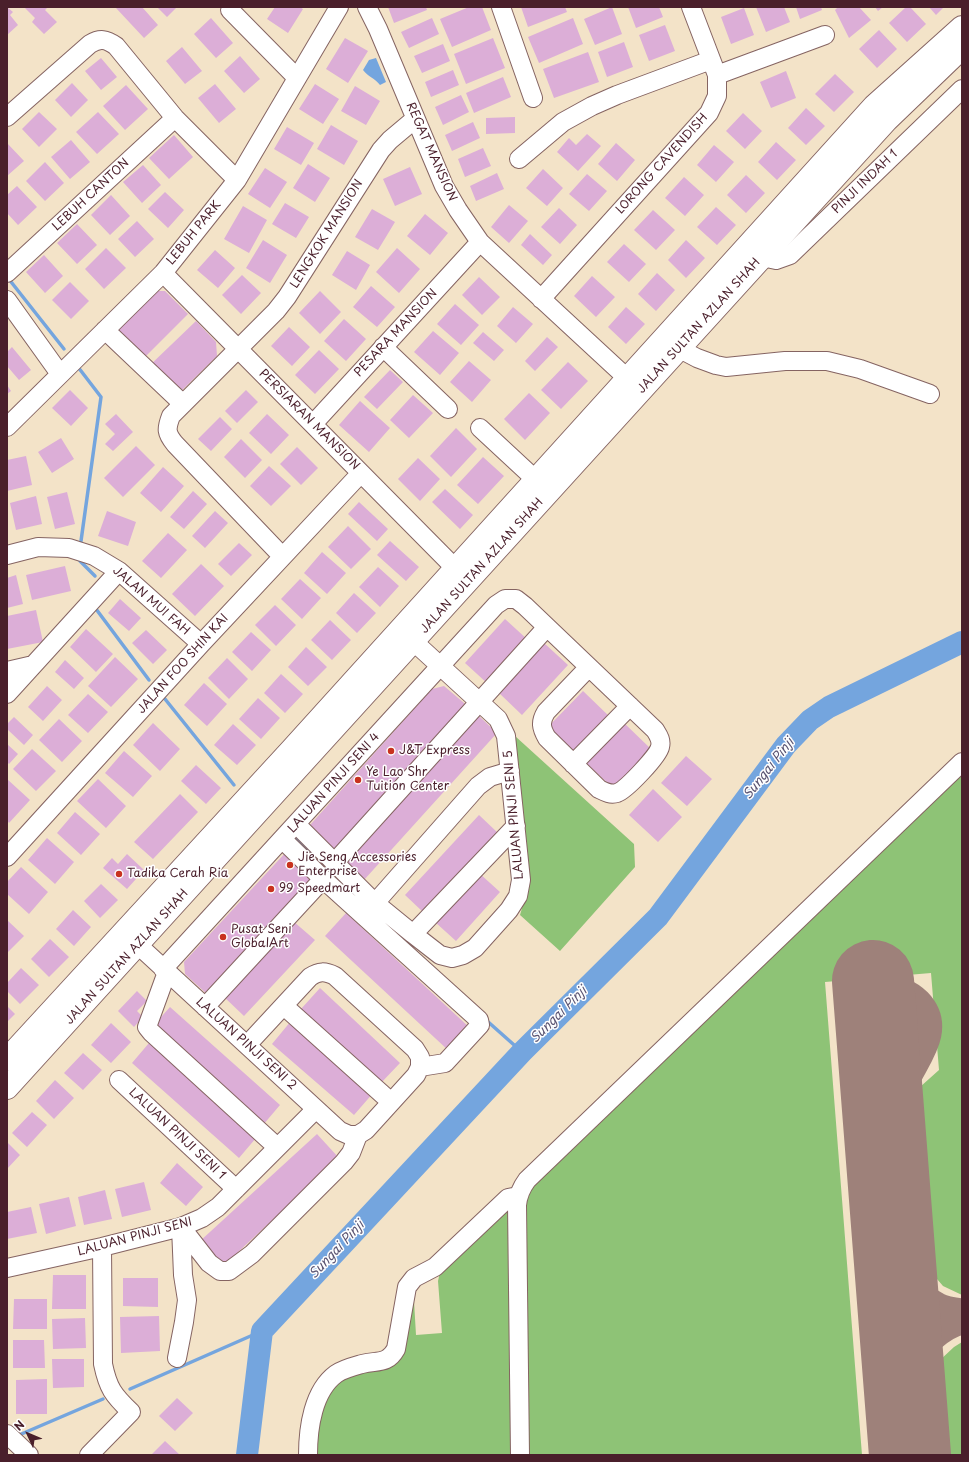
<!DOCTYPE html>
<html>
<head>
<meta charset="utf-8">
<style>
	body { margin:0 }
	#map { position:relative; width:969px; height:1462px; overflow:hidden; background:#f3e3c8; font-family:"Playpen Sans",sans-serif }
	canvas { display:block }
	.frame { position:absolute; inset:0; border:8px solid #4a1f2b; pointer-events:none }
	.north { position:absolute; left:8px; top:1414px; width:40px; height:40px; -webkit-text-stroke:3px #fff; paint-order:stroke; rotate:314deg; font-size:11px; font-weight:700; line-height:16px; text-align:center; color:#4a1f2b }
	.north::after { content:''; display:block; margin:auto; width:14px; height:18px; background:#4a1f2b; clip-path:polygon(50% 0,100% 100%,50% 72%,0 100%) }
</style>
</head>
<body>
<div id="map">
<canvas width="969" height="1462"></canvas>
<div class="frame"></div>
<div class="north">N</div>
</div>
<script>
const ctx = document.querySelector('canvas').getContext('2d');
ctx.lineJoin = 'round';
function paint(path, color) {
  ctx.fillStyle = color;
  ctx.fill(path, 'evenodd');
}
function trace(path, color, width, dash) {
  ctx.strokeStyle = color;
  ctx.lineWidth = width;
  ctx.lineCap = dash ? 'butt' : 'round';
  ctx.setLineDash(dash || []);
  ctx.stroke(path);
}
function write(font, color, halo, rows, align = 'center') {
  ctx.font = font + ' "Playpen Sans",sans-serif';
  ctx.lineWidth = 3;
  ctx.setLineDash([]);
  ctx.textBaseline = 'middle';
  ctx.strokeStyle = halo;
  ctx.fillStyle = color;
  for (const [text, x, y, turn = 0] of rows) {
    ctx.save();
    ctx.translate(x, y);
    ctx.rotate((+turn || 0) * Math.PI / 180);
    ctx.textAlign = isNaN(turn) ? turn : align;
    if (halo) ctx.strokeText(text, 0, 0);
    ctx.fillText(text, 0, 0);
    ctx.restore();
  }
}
const green = new Path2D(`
	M 515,736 L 634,844 L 635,867 L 560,951 L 520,915 L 528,888 Z
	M 962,766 L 962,1295 L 943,1286 L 931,1272 L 920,1087 L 939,1070 L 931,973 L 825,982 L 862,1455 L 523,1455 L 525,1191 Z
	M 512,1203 L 515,1455 L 313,1455 L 316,1413 L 339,1376 L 387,1363 L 413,1284 L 416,1335 L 442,1333 L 438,1281 L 441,1268 Z
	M 962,1342 L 962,1455 L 947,1455 L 939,1361 L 954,1347 Z`);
const water = new Path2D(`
	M 376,58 L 386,82 L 380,85 C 375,78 368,77 363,70 L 369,60 Z`);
const stream = new Path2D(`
	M 8,278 L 64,349
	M 78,367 L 101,397 L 81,541
	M 80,561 L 95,576
	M 96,609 L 149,680
	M 165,699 L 234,785
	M 294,837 L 321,865
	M 486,1020 L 522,1052
	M 130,1389 L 262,1331
	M 19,1435 L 103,1399`);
const river = new Path2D(`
	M 247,1455 L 262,1331 L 522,1052 L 658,917 L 786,745 L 810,720 L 829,707 L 962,642`);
const taxiway = new Path2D(`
	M 886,992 C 898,992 907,995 916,1004 C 941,1030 911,1059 901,1085 C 893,1105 890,1127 885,1148 C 880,1125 876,1101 870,1079 C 864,1055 845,1030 860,1006 C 867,997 875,994 886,992 Z
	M 894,1251 C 901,1274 912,1296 935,1308 C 943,1313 953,1314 962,1315
	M 906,1402 C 907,1391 907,1378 909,1367 C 914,1345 941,1323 962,1318`);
const runway = new Path2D(`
	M 873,981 L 910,1455`);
const building = new Path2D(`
	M 7,7 L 13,12 L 10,15 L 18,25 L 7,35 Z
	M 24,7 L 48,7 L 45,10 L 57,22 L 44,34 L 32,22 L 35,18 Z
	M 117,7 L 142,7 L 158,25 L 144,38 L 116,8 Z
	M 157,7 L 177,7 L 167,17 Z
	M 275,7 L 300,7 L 303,9 L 288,33 L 267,19 Z
	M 388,7 L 426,7 L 427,10 L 394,23 Z
	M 469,7 L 482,7 L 491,30 L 452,47 L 440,19 Z
	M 521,7 L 565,7 L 567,12 L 528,27 Z
	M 612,7 L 622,34 L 595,45 L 584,19 Z
	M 628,7 L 659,7 L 663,17 L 636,28 Z
	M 756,7 L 784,7 L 790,22 L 766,32 Z
	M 796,7 L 821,7 L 822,10 L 800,19 Z
	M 838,7 L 859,7 L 871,20 L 849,38 L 835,10 Z
	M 875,7 L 883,7 L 878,11 Z
	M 906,7 L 910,7 L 926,24 L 907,42 L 889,23 Z
	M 929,7 L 944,7 L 936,15 Z
	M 744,8 L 754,35 L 731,44 L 721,17 Z
	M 211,18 L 233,43 L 216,58 L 194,34 Z
	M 432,18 L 439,34 L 409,48 L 401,32 Z
	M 573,18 L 583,44 L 539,63 L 528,37 Z
	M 665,25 L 675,51 L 649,61 L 639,35 Z
	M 879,30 L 897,49 L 877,68 L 859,49 Z
	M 345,38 L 368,51 L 348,83 L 326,69 Z
	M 493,38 L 505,68 L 466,84 L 454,54 Z
	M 624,42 L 633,67 L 607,77 L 598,52 Z
	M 443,44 L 450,61 L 422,73 L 414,56 Z
	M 182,47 L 202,71 L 185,84 L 166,61 Z
	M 588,52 L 599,82 L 554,98 L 543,69 Z
	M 240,56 L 260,79 L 244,93 L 224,71 Z
	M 101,58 L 117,77 L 101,90 L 85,71 Z
	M 453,70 L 459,85 L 431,97 L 425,82 Z
	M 786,71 L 796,98 L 771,108 L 760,82 Z
	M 835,74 L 854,92 L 834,112 L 815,94 Z
	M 503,77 L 511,97 L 474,113 L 466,93 Z
	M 72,83 L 88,100 L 71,117 L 55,100 Z
	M 215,84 L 236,109 L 219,123 L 198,98 Z
	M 315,84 L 339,99 L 323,124 L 299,109 Z
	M 126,85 L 148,109 L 125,130 L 103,106 Z
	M 355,86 L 380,101 L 366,125 L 341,111 Z
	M 461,95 L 469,112 L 443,125 L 435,107 Z
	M 806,108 L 825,126 L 806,145 L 788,128 Z
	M 39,112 L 57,129 L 39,147 L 22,129 Z
	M 98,112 L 119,134 L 97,154 L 76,132 Z
	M 743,113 L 762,131 L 745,149 L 726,131 Z
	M 515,117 L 515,133 L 486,134 L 486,118 Z
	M 473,122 L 480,138 L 452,151 L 445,135 Z
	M 331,125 L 358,141 L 344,165 L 317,149 Z
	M 287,127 L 314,143 L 301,165 L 274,149 Z
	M 587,134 L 601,146 L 578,171 L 557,152 L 569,138 L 576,145 Z
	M 174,135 L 193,157 L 169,179 L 149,158 Z
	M 71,140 L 90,162 L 70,179 L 51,157 Z
	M 776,142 L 796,160 L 777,180 L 758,162 Z
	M 7,143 L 24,161 L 7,176 Z
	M 616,143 L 635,160 L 617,181 L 598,164 Z
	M 714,145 L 734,162 L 716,182 L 697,165 Z
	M 483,148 L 491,166 L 465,177 L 458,159 Z
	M 45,162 L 64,183 L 45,201 L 26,181 Z
	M 308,164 L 330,178 L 315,202 L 293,188 Z
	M 143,165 L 161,185 L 142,203 L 123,182 Z
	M 410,167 L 422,194 L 395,206 L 383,179 Z
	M 265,168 L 287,182 L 270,208 L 248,194 Z
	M 543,169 L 563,188 L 547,206 L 526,188 Z
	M 497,173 L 504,189 L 476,201 L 470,186 Z
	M 587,174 L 607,191 L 589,211 L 569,194 Z
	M 746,175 L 765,193 L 746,213 L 727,195 Z
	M 684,177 L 704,195 L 685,216 L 665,198 Z
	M 17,186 L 37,207 L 18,225 L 7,213 L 7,195 Z
	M 165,192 L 184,210 L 168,228 L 148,209 Z
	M 111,195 L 130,216 L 110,235 L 91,215 Z
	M 285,203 L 309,217 L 296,238 L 272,224 Z
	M 509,205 L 528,221 L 509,243 L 491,227 Z
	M 243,206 L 267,220 L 249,253 L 224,239 Z
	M 716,207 L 736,225 L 717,245 L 697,227 Z
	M 559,208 L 577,225 L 560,244 L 541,227 Z
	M 372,209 L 395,222 L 378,250 L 355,237 Z
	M 653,210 L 675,230 L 656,250 L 634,230 Z
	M 425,214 L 448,233 L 430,255 L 407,236 Z
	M 137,221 L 154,239 L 135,257 L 118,239 Z
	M 77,224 L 97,245 L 77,264 L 57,243 Z
	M 530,234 L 552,255 L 543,265 L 521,245 Z
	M 263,240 L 287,255 L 270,283 L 246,268 Z
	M 686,240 L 705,258 L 686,278 L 668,260 Z
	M 624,244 L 646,264 L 629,282 L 607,262 Z
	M 106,248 L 126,268 L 104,289 L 85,269 Z
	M 397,248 L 420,269 L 399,293 L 376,272 Z
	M 215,250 L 235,268 L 218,288 L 197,270 Z
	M 347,251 L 370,265 L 356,290 L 332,275 Z
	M 44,255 L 63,276 L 45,293 L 26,272 Z
	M 657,273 L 675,290 L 656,311 L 638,294 Z
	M 242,275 L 261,293 L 241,314 L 222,295 Z
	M 592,276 L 615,297 L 596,317 L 574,296 Z
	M 479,277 L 500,297 L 482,315 L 462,295 Z
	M 70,282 L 89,301 L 71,319 L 52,300 Z
	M 371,286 L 395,307 L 377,327 L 353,307 Z
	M 155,291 L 165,291 L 188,314 L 140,362 L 113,333 Z
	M 320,291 L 341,312 L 320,334 L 299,313 Z
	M 455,304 L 479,325 L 461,345 L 437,324 Z
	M 513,307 L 533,324 L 516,343 L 497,326 Z
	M 626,307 L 645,324 L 626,344 L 608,327 Z
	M 344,319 L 366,339 L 346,361 L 324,341 Z
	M 196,321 L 216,342 L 217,356 L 177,395 L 147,368 Z
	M 289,327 L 310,347 L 292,366 L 271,346 Z
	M 433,331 L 459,353 L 440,375 L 414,352 Z
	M 483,332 L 504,350 L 494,361 L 473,343 Z
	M 547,337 L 558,347 L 535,371 L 525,361 Z
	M 12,347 L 31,370 L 19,380 L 7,366 L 7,352 Z
	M 319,350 L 339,369 L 315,394 L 295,375 Z
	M 469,361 L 491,380 L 472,402 L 450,382 Z
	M 568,362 L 588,381 L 561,409 L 541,390 Z
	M 390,370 L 403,382 L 377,409 L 364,397 Z
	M 7,385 L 11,391 L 7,394 Z
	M 70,390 L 88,408 L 71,426 L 52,408 Z
	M 246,390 L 258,402 L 237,423 L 225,411 Z
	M 529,393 L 550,413 L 525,440 L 504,419 Z
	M 413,395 L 433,413 L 409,438 L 390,420 Z
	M 360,401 L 390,428 L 369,452 L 339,425 Z
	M 116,414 L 133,432 L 113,451 L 105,444 L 115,434 L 105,424 Z
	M 267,414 L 289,435 L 271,454 L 249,433 Z
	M 220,417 L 232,429 L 211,451 L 198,439 Z
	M 456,428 L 477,449 L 451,477 L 430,456 Z
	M 61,438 L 74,459 L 52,473 L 38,452 Z
	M 241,439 L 262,460 L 245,478 L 224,457 Z
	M 136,446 L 155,465 L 123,497 L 104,478 Z
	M 297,447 L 318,468 L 301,485 L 280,464 Z
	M 26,456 L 32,485 L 7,491 L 7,460 Z
	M 483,457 L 504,476 L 478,504 L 457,485 Z
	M 418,458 L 440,479 L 420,501 L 398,479 Z
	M 269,466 L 291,486 L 271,506 L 250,486 Z
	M 163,467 L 184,486 L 161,512 L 140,493 Z
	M 445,489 L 473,515 L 460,529 L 432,502 Z
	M 193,491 L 207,504 L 184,529 L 170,517 Z
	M 67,492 L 75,524 L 55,529 L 47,497 Z
	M 36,496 L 42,524 L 16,530 L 10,503 Z
	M 359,502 L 388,529 L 377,541 L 348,514 Z
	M 107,511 L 136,522 L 128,546 L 98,536 Z
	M 215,511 L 228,523 L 205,548 L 192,536 Z
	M 348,526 L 371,549 L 351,569 L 328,547 Z
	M 168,533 L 187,550 L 161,578 L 142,561 Z
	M 390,541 L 419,567 L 406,581 L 377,555 Z
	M 239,543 L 252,555 L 231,576 L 218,564 Z
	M 322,552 L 346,573 L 327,594 L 304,573 Z
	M 201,564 L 224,586 L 195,616 L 172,594 Z
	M 65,566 L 71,591 L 32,600 L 26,575 Z
	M 378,567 L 399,586 L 380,607 L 359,587 Z
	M 16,575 L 23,604 L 7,608 L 7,578 Z
	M 300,579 L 321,598 L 302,619 L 281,599 Z
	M 354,593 L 376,613 L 357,633 L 336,613 Z
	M 120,599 L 141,618 L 129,631 L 108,613 Z
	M 275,605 L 296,625 L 276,646 L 255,625 Z
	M 36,610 L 43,642 L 7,649 L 7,616 Z
	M 505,619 L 528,640 L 488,684 L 465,663 Z
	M 330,620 L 351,640 L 332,660 L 311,640 Z
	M 86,629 L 113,654 L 96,672 L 70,647 Z
	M 146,630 L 167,650 L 153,664 L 132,643 Z
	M 251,632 L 271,650 L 252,671 L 232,652 Z
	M 544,643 L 568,665 L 522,715 L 498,692 Z
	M 306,647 L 327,667 L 308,686 L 288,667 Z
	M 115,657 L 138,679 L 111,707 L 88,686 Z
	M 227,658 L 248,679 L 229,699 L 208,678 Z
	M 65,660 L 84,678 L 74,689 L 55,672 Z
	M 281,674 L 303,694 L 285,713 L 264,693 Z
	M 204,683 L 227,704 L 207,726 L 184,705 Z
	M 47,686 L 62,700 L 43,721 L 28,707 Z
	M 444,686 L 470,708 L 333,851 L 310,825 L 432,689 Z
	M 583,691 L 611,718 L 574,757 L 545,730 Z
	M 88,694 L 108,712 L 88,733 L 68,715 Z
	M 258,698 L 280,718 L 261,739 L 239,719 Z
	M 479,716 L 497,733 L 364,880 L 345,864 Z
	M 14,717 L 33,735 L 24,745 L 7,729 L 7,724 Z
	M 59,719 L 82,741 L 62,762 L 39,740 Z
	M 622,721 L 651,749 L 614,789 L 584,761 Z
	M 153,723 L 180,749 L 160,771 L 133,745 Z
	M 233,724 L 256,745 L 237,765 L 214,745 Z
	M 7,744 L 18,754 L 9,764 L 7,762 Z
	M 32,749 L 56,771 L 36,791 L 13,769 Z
	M 124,751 L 152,776 L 133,797 L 105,773 Z
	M 686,756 L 712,779 L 687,806 L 661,783 Z
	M 196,765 L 221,788 L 206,804 L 181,781 Z
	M 7,779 L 30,800 L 9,823 L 7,820 Z
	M 98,779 L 126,806 L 106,828 L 77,801 Z
	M 653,789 L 682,817 L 658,842 L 629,815 Z
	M 180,794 L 198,812 L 153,859 L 134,842 Z
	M 75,812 L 100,834 L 81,855 L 57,833 Z
	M 479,815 L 498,833 L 423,912 L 405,895 Z
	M 47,838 L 74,862 L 55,884 L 28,860 Z
	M 287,851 L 310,875 L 310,886 L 209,996 L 185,974 L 184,962 Z
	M 127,854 L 144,870 L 127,889 L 103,868 L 112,858 L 118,864 Z
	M 21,867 L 48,892 L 29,914 L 7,894 L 7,882 Z
	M 479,873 L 500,892 L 456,941 L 435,922 Z
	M 101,884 L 118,900 L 100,918 L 84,901 Z
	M 73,910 L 91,927 L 74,946 L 56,929 Z
	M 346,913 L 470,1028 L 449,1051 L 325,936 Z
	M 7,920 L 24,936 L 7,953 Z
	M 293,921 L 315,940 L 244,1016 L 223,996 Z
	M 50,939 L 69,957 L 49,977 L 31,959 Z
	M 21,968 L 39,985 L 20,1004 L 7,991 L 7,983 Z
	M 320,988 L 400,1063 L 380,1084 L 301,1009 Z
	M 137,991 L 147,1001 L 137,1011 L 143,1017 L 134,1027 L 118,1011 Z
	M 7,1006 L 15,1014 L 7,1022 Z
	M 170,1007 L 280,1105 L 263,1125 L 153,1026 Z
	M 291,1021 L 374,1092 L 354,1115 L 272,1044 Z
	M 111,1023 L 131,1042 L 111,1063 L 91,1045 Z
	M 149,1043 L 256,1138 L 239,1158 L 132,1063 Z
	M 83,1053 L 102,1070 L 83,1090 L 64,1073 Z
	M 55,1080 L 74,1098 L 54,1119 L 36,1101 Z
	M 32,1112 L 47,1125 L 27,1147 L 12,1133 Z
	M 317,1134 L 339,1158 L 222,1267 L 199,1242 Z
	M 7,1142 L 20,1155 L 7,1169 Z
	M 177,1163 L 203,1187 L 186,1206 L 160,1183 Z
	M 144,1182 L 151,1210 L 122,1217 L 115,1189 Z
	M 105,1190 L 112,1219 L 84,1225 L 78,1197 Z
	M 69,1197 L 76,1226 L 46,1234 L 39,1204 Z
	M 31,1207 L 37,1233 L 7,1239 L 7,1212 Z
	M 53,1275 L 86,1275 L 86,1309 L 52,1309 Z
	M 123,1278 L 158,1278 L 158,1307 L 123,1306 Z
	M 14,1299 L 47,1299 L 47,1329 L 13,1329 Z
	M 159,1316 L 160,1351 L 121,1353 L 120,1317 Z
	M 85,1318 L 86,1348 L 53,1349 L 52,1319 Z
	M 13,1340 L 44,1340 L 45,1368 L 13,1368 Z
	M 52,1359 L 84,1359 L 84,1387 L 53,1388 Z
	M 47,1379 L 47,1414 L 16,1414 L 16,1380 Z
	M 177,1398 L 193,1413 L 175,1431 L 159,1416 Z
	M 165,1441 L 180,1455 L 151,1455 Z`);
const minor = new Path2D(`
	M 367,7 L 378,29 L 444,186 L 458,210 L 480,242 L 627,378
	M 501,7 L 533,98
	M 230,10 L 297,78
	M 717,75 L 825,35
	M 7,117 L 90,44 C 100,38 106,39 116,46 L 175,118 L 237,180
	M 519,159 L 563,122 L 592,106 L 617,95 L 711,60
	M 762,257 L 776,260 L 790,255 L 962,89
	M 7,273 L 175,118
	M 163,273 L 455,568
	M 541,299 L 709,113 L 717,96 L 717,75 L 691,7
	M 7,300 L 60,374
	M 105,330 L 183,404
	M 383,347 L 448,409
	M 678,348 L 697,358 L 716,365 L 726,367 L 785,361 L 827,361 L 860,369 L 930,394
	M 313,424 L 480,242
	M 7,427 L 163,273 L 237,180 L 339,7
	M 480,428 L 536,480
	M 7,555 L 38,547 L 69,548 L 94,556 L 119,571 L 201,644
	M 282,556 L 175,444 C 166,433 166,429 171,416 L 276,311 L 287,297 L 381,150 L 390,140 L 415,119
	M 7,671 L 33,665
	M 7,694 L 119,571
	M 573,764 L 630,706
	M 296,824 L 375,903 L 413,934 L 440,955 L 452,958 L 463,955 L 475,948 L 509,910 L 518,896 L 521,880 L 506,736 L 498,719 L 413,641
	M 282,839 L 323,879
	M 7,857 L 201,644 L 361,473
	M 334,863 L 547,627
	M 375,903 L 478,786 L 490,777 L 510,771
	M 413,934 L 516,826
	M 138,945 L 340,1131 L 349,1135 L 358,1135
	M 163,969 L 496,605 L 505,599 L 516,599 L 525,606 L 655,730 C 658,735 662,740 660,747 C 658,756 626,790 617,793 C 610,795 605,792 599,789 L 547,738 C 541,728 540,722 546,712 L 589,667
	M 167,972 L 147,1027 L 151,1032 L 277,1147
	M 284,1006 L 391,1102
	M 205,1007 L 323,879 L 479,1020 L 480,1025 L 445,1063 L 420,1067
	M 247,1045 L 310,977 C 319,971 325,971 335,976 L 415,1049 L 420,1057 L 420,1067
	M 119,1080 L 236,1189
	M 181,1227 L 209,1263 L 220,1271 L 229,1271 L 252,1254 L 344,1162 L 351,1153 L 358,1135 L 366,1130 L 416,1075 L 420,1067
	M 7,1268 L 102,1247 L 181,1227 L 202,1218 L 218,1207 L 316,1109
	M 177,1358 L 184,1322 L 187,1300 L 183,1275 L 181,1227
	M 7,1434 L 29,1455
	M 89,1455 L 131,1412 C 113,1395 108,1388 103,1364 L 102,1247
	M 308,1455 C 308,1428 313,1391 336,1374 C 343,1369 355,1366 362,1364 C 377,1360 387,1365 396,1349 L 407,1287 L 414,1278 L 435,1267 L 508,1198 L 518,1196
	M 520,1455 L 517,1205 C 518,1195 521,1188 527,1180 L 962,762`);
const major = new Path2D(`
	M 7,1059 L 291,750 L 874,106 L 962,27
	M 7,1088 L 887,120 L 962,48`);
const markers = [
	[391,751,4,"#c8321e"],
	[358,780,4,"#c8321e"],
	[290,865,4,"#c8321e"],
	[119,874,4,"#c8321e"],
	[271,889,4,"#c8321e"],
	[223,937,4,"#c8321e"]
];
const streetNames = [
	["REGAT MANSION",431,152,66],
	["LORONG CAVENDISH",662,164,-48],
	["PINJI INDAH 1",865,182,-44],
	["LEBUH CANTON",91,195,-43],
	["LEBUH PARK",194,233,-51],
	["LENGKOK MANSION",327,234,-58],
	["JALAN SULTAN AZLAN SHAH",699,326,-48],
	["PESARA MANSION",396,333,-47],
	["PERSIARAN MANSION",309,420,45],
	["JALAN SULTAN AZLAN SHAH",482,566,-48],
	["JALAN MUI FAH",151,601,41],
	["JALAN FOO SHIN KAI",183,664,-48],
	["LALUAN PINJI SENI 4",334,783,-48],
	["LALUAN PINJI SENI 5",514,815,-95],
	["JALAN SULTAN AZLAN SHAH",127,957,-48],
	["LALUAN PINJI SENI 2",246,1044,42],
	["LALUAN PINJI SENI 1",177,1134,43],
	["LALUAN PINJI SENI",135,1237,-15]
];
const poiNames = [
	["J&T Express",399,751],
	["Ye Lao Shr",366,773],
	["Tuition Center",366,787],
	["Jie Seng Accessories",298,858],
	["Enterprise",298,872],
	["Tadika Cerah Ria",127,874],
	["99 Speedmart",279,889],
	["Pusat Seni",231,930],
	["GlobalArt",231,944]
];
const waterNames = [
	["Sungai Pinji",769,769,-52],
	["Sungai Pinji",559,1015,-45],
	["Sungai Pinji",337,1250,-47]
];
paint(green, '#8ec376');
paint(water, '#74a5de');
trace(stream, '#74a5de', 3.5);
trace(river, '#74a5de', 22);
trace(taxiway, '#9e817a', 33);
trace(runway, '#9e817a', 82);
paint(building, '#dcaed7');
trace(minor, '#856462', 20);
trace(major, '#856462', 24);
trace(minor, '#fff', 18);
trace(major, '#fff', 22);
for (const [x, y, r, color] of markers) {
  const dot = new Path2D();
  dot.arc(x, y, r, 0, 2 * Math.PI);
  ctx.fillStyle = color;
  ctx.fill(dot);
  trace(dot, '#fff', 1.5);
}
write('12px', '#4a1f2b', '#fff', streetNames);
write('12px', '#4a1f2b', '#fff', poiNames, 'left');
write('italic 13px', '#5b5573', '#fff', waterNames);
</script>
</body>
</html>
